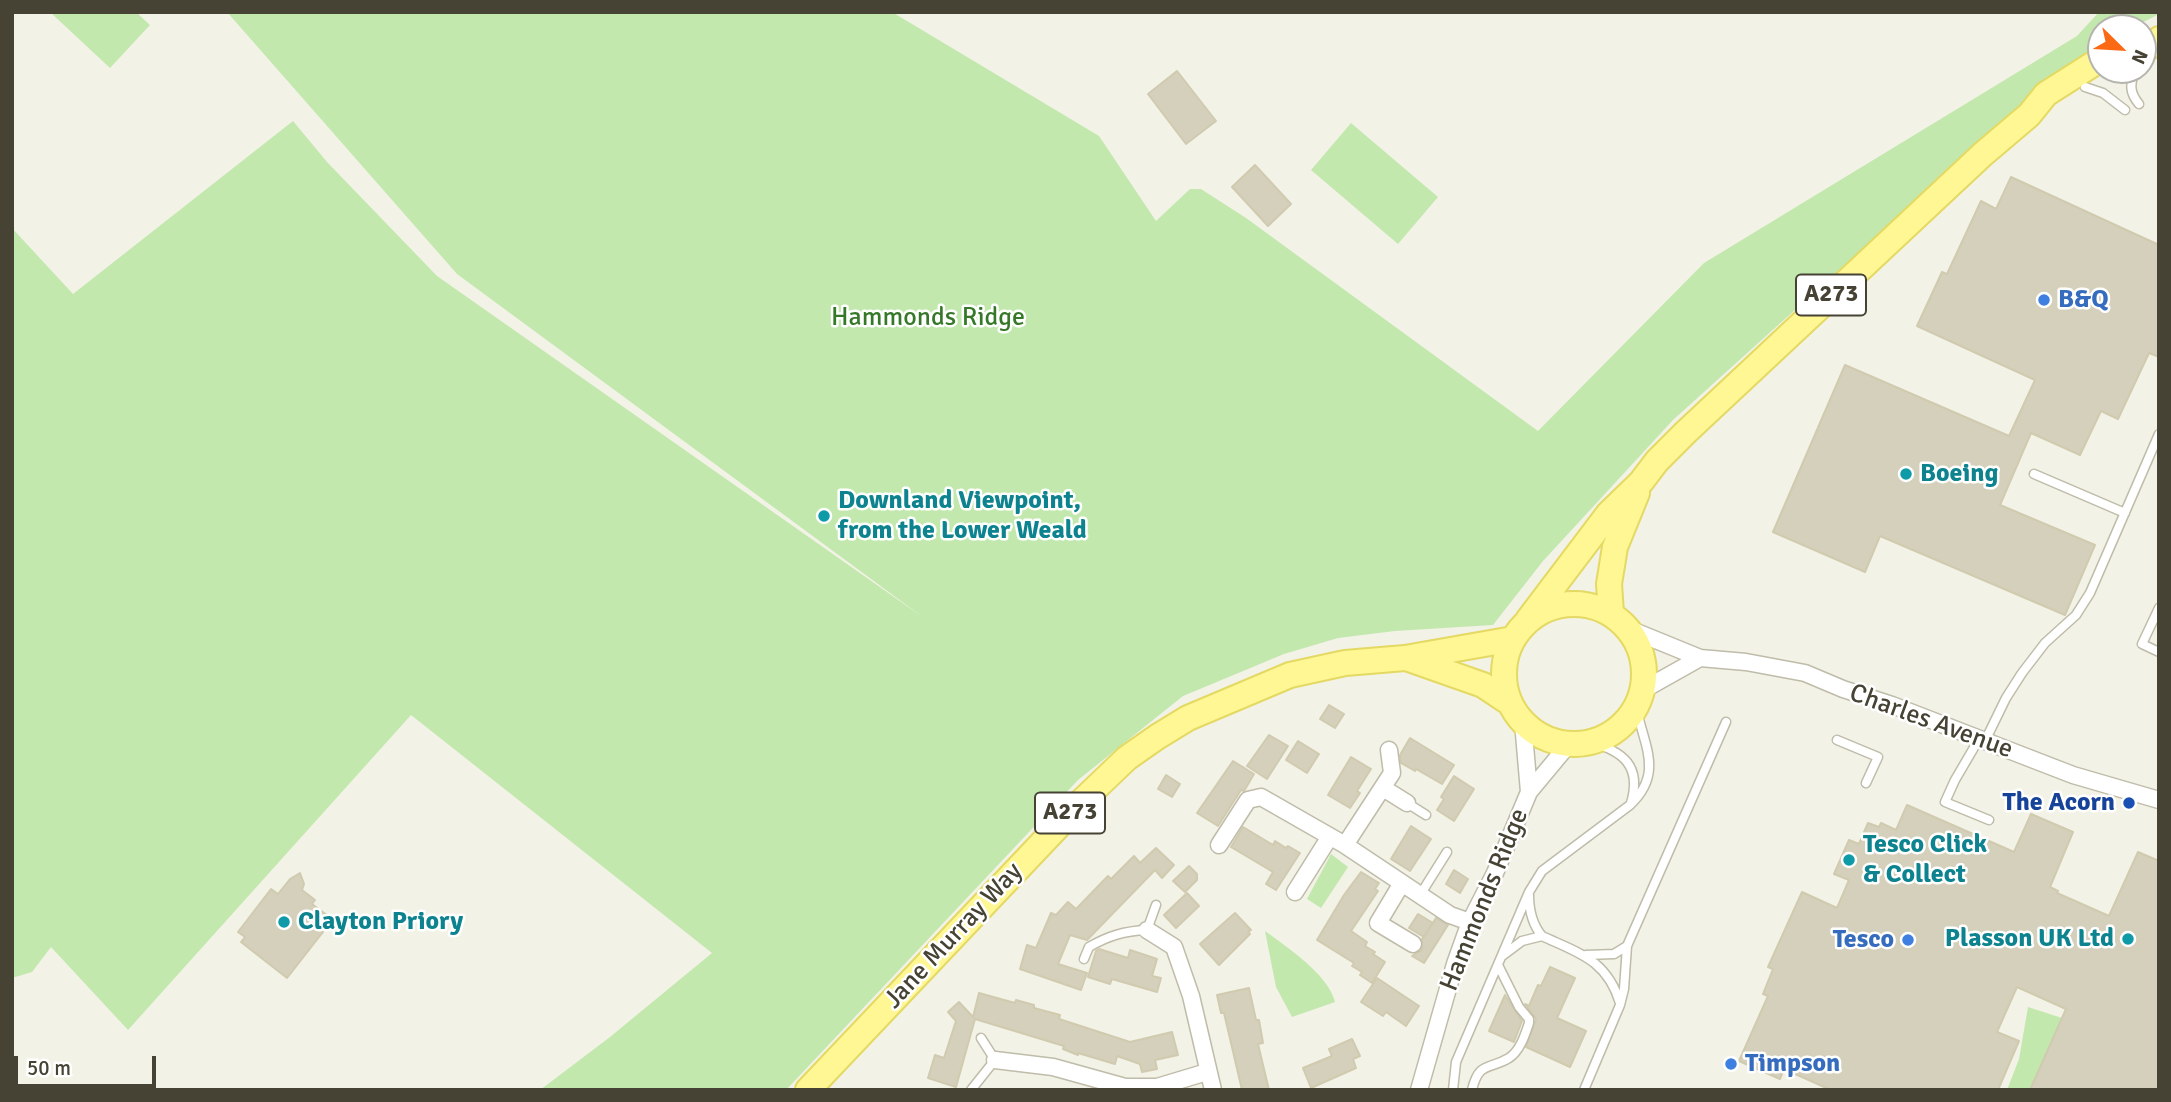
<!DOCTYPE html>
<html>
<head>
<meta charset="utf-8">
<style>
	body { margin:0 }
	#map { position:relative; width:2171px; height:1102px; overflow:hidden; background:#f3f2e6; font-family:Signika,sans-serif }
	canvas { display:block }
	.frame { position:absolute; inset:0; border:14px solid #464335; pointer-events:none }
	.north { position:absolute; left:2087px; top:14px; width:70px; height:70px; box-sizing:border-box; background:#fff; border:2px solid #b5b4ae; border-radius:50%; rotate:114deg; font-size:19px; font-weight:700; line-height:28px; text-align:center; color:#464335 }
	.north::after { content:''; display:block; margin:auto; width:24px; height:32px; background:#fb6915; clip-path:polygon(50% 0,100% 100%,50% 72%,0 100%) }
	.scale { position:absolute; left:14px; top:1056px; width:142px; height:32px; box-sizing:border-box; border:4px solid #464335; border-top:0; padding-left:9px; font-size:21px; line-height:24px; white-space:nowrap; color:#464335; -webkit-text-stroke:5px #fff; paint-order:stroke }
</style>
</head>
<body>
<div id="map">
<canvas width="2171" height="1102"></canvas>
<div class="frame"></div>
<div class="north">N</div>
<div class="scale">50 m</div>
</div>
<script>
const ctx = document.querySelector('canvas').getContext('2d');
ctx.lineJoin = 'round';
function paint(path, color) {
  ctx.fillStyle = color;
  ctx.fill(path, 'evenodd');
}
function trace(path, color, width, dash) {
  ctx.strokeStyle = color;
  ctx.lineWidth = width;
  ctx.lineCap = dash ? 'butt' : 'round';
  ctx.setLineDash(dash || []);
  ctx.stroke(path);
}
function write(font, color, halo, rows, align = 'center') {
  ctx.font = font + ' Signika,sans-serif';
  ctx.lineWidth = 5;
  ctx.setLineDash([]);
  ctx.textBaseline = 'middle';
  ctx.strokeStyle = halo;
  ctx.fillStyle = color;
  for (const [text, x, y, turn = 0] of rows) {
    ctx.save();
    ctx.translate(x, y);
    ctx.rotate((+turn || 0) * Math.PI / 180);
    ctx.textAlign = isNaN(turn) ? turn : align;
    if (halo) ctx.strokeText(text, 0, 0);
    ctx.fillText(text, 0, 0);
    ctx.restore();
  }
}
const green = new Path2D(`
	M 50,12 L 136,12 L 150,25 L 110,68 Z
	M 227,12 L 892,12 L 1099,136 L 1156,221 L 1190,189 L 1201,189 L 1246,218 L 1538,431 L 1704,263 L 2077,36 L 2099,12 L 2159,12 L 2159,14 L 2132,28 L 2101,28 L 2101,44 L 1975,143 L 1889,225 L 1673,420 L 1543,561 L 1493,625 L 1395,631 L 1338,638 L 1284,654 L 1183,696 L 1078,780 L 786,1090 L 540,1090 L 610,1037 L 712,953 L 411,715 L 128,1030 L 51,947 L 32,972 L 12,978 L 12,228 L 73,294 L 293,121 L 327,162 L 437,276 L 924,618 L 457,274 Z
	M 1351,123 L 1438,197 L 1398,244 L 1311,170 Z
	M 1331,854 L 1348,867 L 1321,908 L 1307,899 Z
	M 1265,931 C 1288,948 1329,975 1335,1002 L 1292,1017 L 1276,987 Z
	M 2028,1007 L 2062,1018 L 2030,1090 L 2007,1090 L 2019,1059 Z`);
const building = new Path2D(`
	M 1177,71 L 1216,121 L 1186,144 L 1148,94 Z
	M 1255,165 L 1291,204 L 1268,226 L 1232,187 Z
	M 2011,177 L 2159,245 L 2159,357 L 2149,353 L 2118,419 L 2101,411 L 2080,455 L 2031,433 L 2000,505 L 2095,545 L 2065,615 L 1880,536 L 1865,572 L 1773,532 L 1845,365 L 2009,436 L 2035,380 L 1917,326 L 1942,272 L 1947,274 L 1981,201 L 1996,209 Z
	M 1329,705 L 1344,714 L 1335,728 L 1320,719 Z
	M 1269,735 L 1288,746 L 1267,779 L 1247,766 Z
	M 1410,738 L 1454,765 L 1442,784 L 1416,769 L 1415,771 L 1401,763 L 1400,755 Z
	M 1298,741 L 1319,754 L 1307,773 L 1286,760 Z
	M 1351,757 L 1371,769 L 1357,791 L 1360,793 L 1350,808 L 1328,795 Z
	M 1233,761 L 1254,774 L 1244,791 L 1241,790 L 1218,826 L 1197,813 Z
	M 1166,775 L 1180,784 L 1172,797 L 1158,789 Z
	M 1454,776 L 1474,789 L 1454,821 L 1437,810 L 1444,799 L 1441,797 Z
	M 1907,805 L 2014,852 L 2031,814 L 2073,832 L 2050,887 L 2058,891 L 2057,893 L 2109,916 L 2138,852 L 2159,861 L 2159,1090 L 2030,1090 L 2066,1009 L 2017,987 L 1997,1032 L 2019,1041 L 1998,1090 L 1831,1090 L 1784,1069 L 1780,1079 L 1739,1061 L 1768,996 L 1763,994 L 1773,969 L 1768,967 L 1802,892 L 1837,908 L 1849,880 L 1834,874 L 1849,840 L 1859,844 L 1868,823 L 1879,827 L 1881,823 L 1896,830 Z
	M 1411,826 L 1431,839 L 1410,871 L 1391,859 Z
	M 1243,827 L 1273,845 L 1275,841 L 1286,848 L 1288,846 L 1300,853 L 1276,890 L 1266,884 L 1273,872 L 1231,847 Z
	M 1156,848 L 1174,865 L 1162,878 L 1155,870 L 1087,940 L 1070,935 L 1058,964 L 1087,973 L 1081,990 L 1020,969 L 1027,945 L 1036,948 L 1051,913 L 1056,915 L 1068,902 L 1076,909 L 1108,876 L 1111,879 L 1134,856 L 1140,863 Z
	M 1189,866 L 1197,874 L 1197,880 L 1185,892 L 1173,881 Z
	M 1454,870 L 1468,879 L 1460,893 L 1446,884 Z
	M 1361,872 L 1379,883 L 1375,889 L 1378,891 L 1351,931 L 1367,942 L 1365,946 L 1375,952 L 1373,954 L 1385,962 L 1372,983 L 1360,975 L 1362,972 L 1352,966 L 1354,963 L 1317,940 L 1344,895 Z
	M 300,873 L 304,884 L 302,890 L 315,900 L 312,904 L 328,916 L 318,928 L 323,932 L 287,978 L 241,942 L 245,937 L 238,932 L 271,889 L 278,894 L 290,879 Z
	M 1187,893 L 1199,906 L 1176,928 L 1164,915 Z
	M 1235,913 L 1251,930 L 1248,932 L 1250,934 L 1219,965 L 1200,944 Z
	M 1418,914 L 1433,923 L 1424,937 L 1409,928 Z
	M 1436,918 L 1448,925 L 1424,963 L 1412,956 L 1422,950 L 1422,939 Z
	M 1099,949 L 1128,958 L 1130,950 L 1157,959 L 1152,976 L 1161,978 L 1157,992 L 1112,979 L 1110,984 L 1088,977 L 1096,951 Z
	M 1550,967 L 1575,978 L 1557,1018 L 1586,1031 L 1570,1067 L 1526,1047 L 1536,1019 L 1525,1004 L 1529,1006 L 1538,985 L 1541,986 Z
	M 1377,978 L 1419,1006 L 1406,1026 L 1386,1012 L 1383,1016 L 1361,1002 Z
	M 1249,988 L 1256,1020 L 1259,1020 L 1263,1043 L 1258,1044 L 1269,1090 L 1242,1090 L 1224,1013 L 1221,1013 L 1217,995 Z
	M 979,993 L 1015,1003 L 1016,1000 L 1034,1005 L 1034,1008 L 1060,1015 L 1059,1019 L 1130,1042 L 1172,1032 L 1178,1055 L 1155,1060 L 1157,1069 L 1142,1072 L 1140,1064 L 1117,1056 L 1115,1064 L 1078,1053 L 1078,1055 L 1063,1049 L 1064,1046 L 975,1019 L 956,1087 L 928,1078 L 935,1055 L 944,1058 L 956,1021 L 948,1012 L 959,1002 L 973,1017 Z
	M 1505,995 L 1522,1021 L 1514,1042 L 1489,1031 Z
	M 1352,1039 L 1360,1056 L 1353,1059 L 1356,1068 L 1311,1088 L 1303,1068 L 1332,1056 L 1329,1049 Z`);
const lane = new Path2D(`
	M 2135,70 C 2130,84 2129,92 2139,104
	M 2085,87 L 2103,93 L 2125,110
	M 2034,474 L 2125,513
	M 2159,608 L 2142,644 L 2159,652
	M 1979,739 L 1955,780 L 1945,802 L 1989,820
	M 1837,740 L 1878,757 L 1866,783
	M 1985,741 L 2006,698 L 2022,673 L 2045,643 L 2076,615 L 2090,593 L 2159,434
	M 1590,742 C 1623,751 1642,766 1631,803
	M 1407,803 L 1426,815
	M 1420,895 L 1447,852
	M 1529,895 C 1529,911 1532,924 1542,936 C 1579,953 1607,960 1620,1003
	M 1586,955 L 1614,954 L 1627,946
	M 1502,956 L 1522,941 L 1542,936
	M 1084,959 L 1089,947 C 1108,936 1124,931 1147,930 L 1156,905
	M 971,1090 L 995,1060 L 981,1038
	M 1453,1090 L 1456,1062 L 1529,892 L 1542,871 L 1630,805 C 1664,773 1644,746 1636,707
	M 1472,1090 C 1479,1061 1489,1070 1509,1058 C 1520,1051 1525,1035 1529,1023 L 1529,1019 L 1519,1007 L 1498,965
	M 1584,1090 L 1620,1005 L 1624,989 L 1627,946 L 1726,722`);
const street = new Path2D(`
	M 1629,629 L 1700,658 L 1746,662 L 1805,673 L 1843,689 L 1892,705 L 2073,775 L 2159,800
	M 1643,690 L 1700,658
	M 1523,722 L 1529,792
	M 1383,788 L 1407,803
	M 1219,845 L 1248,800 L 1261,797 L 1345,845 L 1450,915 L 1470,922
	M 1345,845 L 1392,773 L 1389,750
	M 1402,883 L 1378,923 L 1413,944
	M 1295,892 L 1329,838
	M 1147,930 L 1174,947 L 1191,996 L 1213,1090
	M 995,1060 L 1053,1067 L 1125,1087 L 1157,1087 L 1207,1072
	M 1419,1090 L 1455,964 L 1470,922 L 1495,873 L 1529,792 L 1569,744`);
const primary = new Path2D(`
	M 2143,52 L 2159,39
	M1504 674a70 70 0 1 1 140 0a70 70 0 1 1-140 0Z
	M 1611,613 L 1609,584 L 1615,547 L 1637,493
	M 1528,620 L 1609,513 L 1641,482 L 1657,461 L 1686,432 L 1983,154 L 2029,115 L 2046,94 L 2101,59
	M 1409,659 L 1483,685 L 1510,703
	M 808,1090 L 1081,802 L 1127,758 L 1157,737 L 1188,718 L 1290,675 L 1345,663 L 1405,658 L 1513,639`);
const markers = [
	[2044,300,7,"#3f7fe0"],
	[1906,474,7,"#0f9aa8"],
	[824,516,7,"#0f9aa8"],
	[2129,803,7,"#1a4fb4"],
	[1849,860,7,"#0f9aa8"],
	[284,922,7,"#0f9aa8"],
	[2128,939,7,"#0f9aa8"],
	[1908,940,7,"#3f7fe0"],
	[1731,1064,7,"#3f7fe0"]
];
const shields = [
	[1831,295,70],
	[1070,813,70]
];
const shieldNames = [
	["A273",1831,295],
	["A273",1070,813]
];
const shopNames = [
	["B&Q",2058,300],
	["Tesco",1894,940,"right"],
	["Timpson",1745,1064]
];
const parkNames = [
	["Hammonds Ridge",928,318]
];
const cultureNames = [
	["Boeing",1920,474],
	["Downland Viewpoint,",838,501],
	["from the Lower Weald",838,531],
	["Tesco Click",1863,845],
	["& Collect",1863,875],
	["Clayton Priory",298,922],
	["Plasson UK Ltd",2114,939,"right"]
];
const streetNames = [
	["Charles Avenue",1931,722,20],
	["Hammonds Ridge",1485,900,-68],
	["Jane Murray Way",954,936,-47]
];
const transitNames = [
	["The Acorn",2115,803]
];
paint(green, '#c2e8ae');
paint(building, '#d5d0bb');
trace(building, '#d0caaf', 2);
trace(lane, '#bfbca9', 11);
trace(street, '#bfbca9', 19);
trace(primary, '#e4d963', 28);
trace(lane, '#fff', 8);
trace(street, '#fff', 16);
trace(primary, '#fef794', 24);
for (const [x, y, r, color] of markers) {
  const dot = new Path2D();
  dot.arc(x, y, r, 0, 2 * Math.PI);
  ctx.fillStyle = color;
  ctx.fill(dot);
  trace(dot, '#fff', 2.5);
}
for (const [x, y, w] of shields) {
  const box = new Path2D();
  box.roundRect(x - w / 2, y - 20.5, w, 41, 5);
  ctx.fillStyle = '#fff';
  ctx.fill(box);
  trace(box, '#464335', 2);
}
write('bold 24px', '#464335', null, shieldNames);
write('bold 26px', '#366cbe', '#fff', shopNames, 'left');
write('26px', '#357828', '#fff', parkNames);
write('bold 26px', '#0d838f', '#fff', cultureNames, 'left');
write('26px', '#464335', '#fff', streetNames);
write('bold 26px', '#164399', '#fff', transitNames, 'right');
</script>
</body>
</html>
